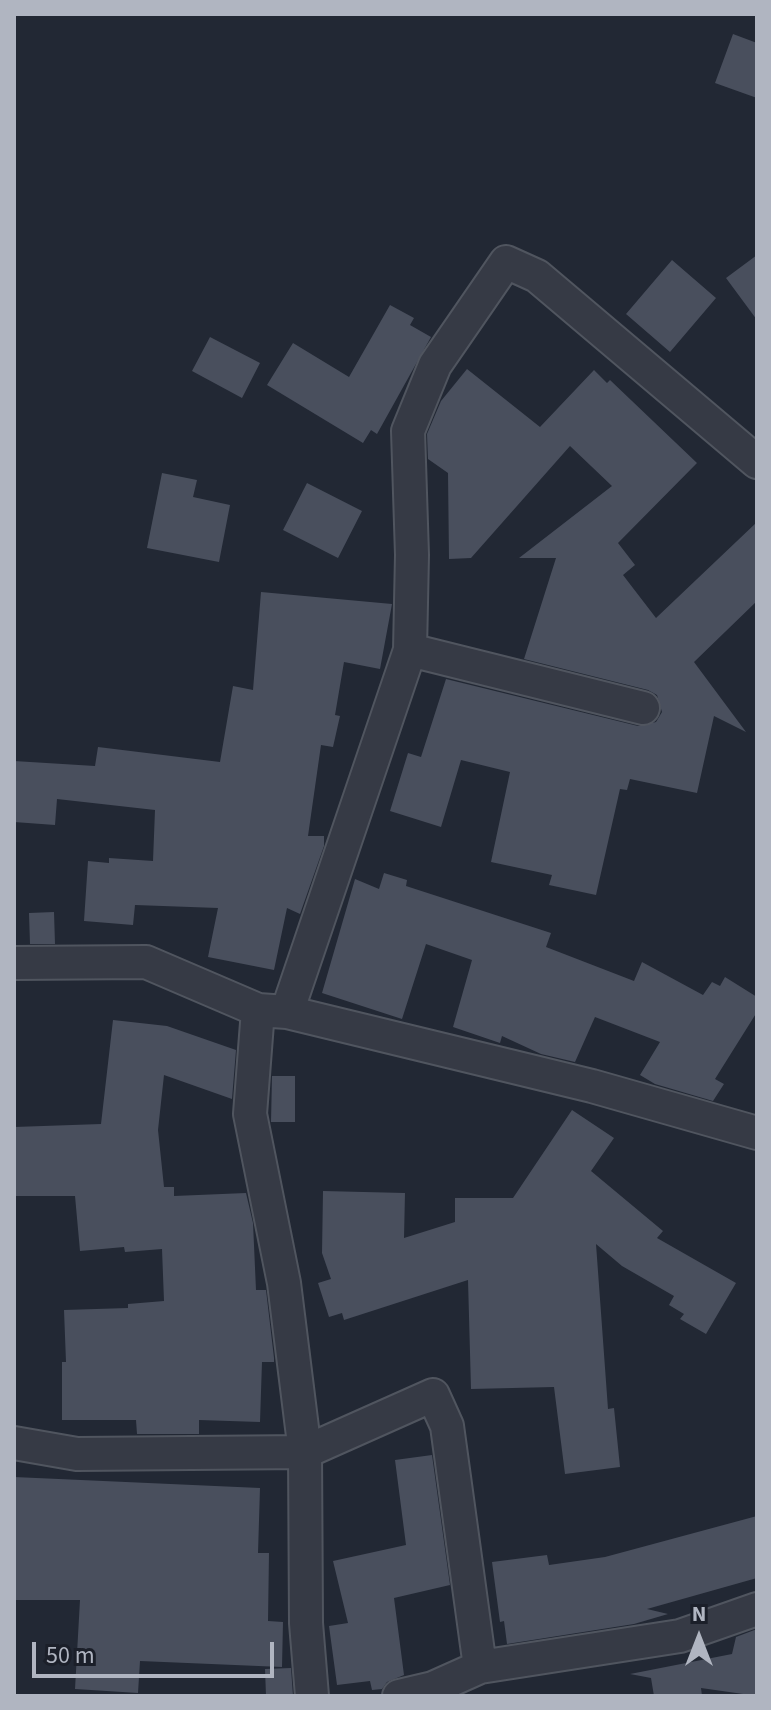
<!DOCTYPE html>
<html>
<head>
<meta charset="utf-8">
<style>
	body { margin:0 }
	#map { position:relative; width:771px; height:1710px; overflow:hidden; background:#222834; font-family:"Source Sans 3",sans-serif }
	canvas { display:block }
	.frame { position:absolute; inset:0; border:16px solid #b0b5c1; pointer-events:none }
	.north { position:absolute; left:659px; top:1598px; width:80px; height:80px; -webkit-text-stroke:6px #1b1f29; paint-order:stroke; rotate:0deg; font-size:22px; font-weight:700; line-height:32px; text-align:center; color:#b0b5c1 }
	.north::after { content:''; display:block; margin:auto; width:28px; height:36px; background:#b0b5c1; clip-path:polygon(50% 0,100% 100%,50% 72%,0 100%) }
	.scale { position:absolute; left:32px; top:1642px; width:242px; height:36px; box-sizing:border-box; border:4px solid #b0b5c1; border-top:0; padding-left:10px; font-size:24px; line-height:28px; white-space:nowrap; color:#b0b5c1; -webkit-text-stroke:6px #1b1f29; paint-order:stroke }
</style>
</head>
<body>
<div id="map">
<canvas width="771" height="1710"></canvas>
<div class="frame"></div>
<div class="north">N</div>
<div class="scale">50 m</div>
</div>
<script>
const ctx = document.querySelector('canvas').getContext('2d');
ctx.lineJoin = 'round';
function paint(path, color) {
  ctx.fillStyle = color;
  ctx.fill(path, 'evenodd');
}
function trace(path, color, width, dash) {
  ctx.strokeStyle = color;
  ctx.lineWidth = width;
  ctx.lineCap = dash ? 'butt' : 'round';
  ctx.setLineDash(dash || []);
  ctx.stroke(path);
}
const building = new Path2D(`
	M 733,34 L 757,43 L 757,98 L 715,83 Z
	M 757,255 L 757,320 L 726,278 Z
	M 672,260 L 716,298 L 670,352 L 626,314 Z
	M 390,305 L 414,318 L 410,325 L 431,337 L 377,434 L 371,430 L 363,443 L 267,385 L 293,343 L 349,377 Z
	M 210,337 L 260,363 L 242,398 L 192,371 Z
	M 467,369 L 540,427 L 594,370 L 607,383 L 610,380 L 697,463 L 618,543 L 635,565 L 623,575 L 656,618 L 757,522 L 757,601 L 694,662 L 746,732 L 714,716 L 697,793 L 630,779 L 627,790 L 620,789 L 596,895 L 549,885 L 552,875 L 491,862 L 510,772 L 461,760 L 441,827 L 390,811 L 408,753 L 421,757 L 446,679 L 638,726 L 656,722 L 662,712 L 657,695 L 648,690 L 524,659 L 556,558 L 519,558 L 612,486 L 570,446 L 471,558 L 449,559 L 448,473 L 428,459 L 427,434 L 441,401 Z
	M 162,473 L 197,480 L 193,497 L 230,505 L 219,562 L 147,548 Z
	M 307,483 L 362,511 L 338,558 L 283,530 Z
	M 261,592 L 392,604 L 380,669 L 344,662 L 335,715 L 340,716 L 333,747 L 321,745 L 308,836 L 324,836 L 324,846 L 300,914 L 287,908 L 274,970 L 208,957 L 218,908 L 135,905 L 133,925 L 84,921 L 88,861 L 109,863 L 109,858 L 153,861 L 155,810 L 57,799 L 55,825 L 14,822 L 14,761 L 95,766 L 98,747 L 220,762 L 233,686 L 253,690 Z
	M 384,873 L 407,880 L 406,886 L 551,933 L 546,947 L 634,981 L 642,962 L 703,995 L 712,982 L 720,986 L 725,977 L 757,997 L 757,1012 L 715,1079 L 724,1084 L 713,1101 L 655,1084 L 640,1075 L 660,1042 L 595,1017 L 575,1062 L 541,1054 L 502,1036 L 500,1043 L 453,1027 L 472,960 L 426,944 L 402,1019 L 322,993 L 355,879 L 379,889 Z
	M 54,912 L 55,944 L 30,944 L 29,913 Z
	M 113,1020 L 167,1026 L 236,1050 L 232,1099 L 164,1075 L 158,1130 L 164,1187 L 174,1187 L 174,1196 L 246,1193 L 253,1223 L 256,1290 L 266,1290 L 274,1358 L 274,1362 L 262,1362 L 260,1422 L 199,1420 L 199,1434 L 137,1434 L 136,1420 L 62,1420 L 62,1362 L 66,1362 L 64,1310 L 128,1308 L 128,1304 L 164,1301 L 162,1249 L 125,1252 L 124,1247 L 80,1251 L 75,1196 L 14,1196 L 14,1127 L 101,1124 Z
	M 272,1076 L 295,1076 L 295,1122 L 271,1122 Z
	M 572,1110 L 614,1138 L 591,1171 L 663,1231 L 657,1238 L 736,1283 L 706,1334 L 680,1319 L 684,1314 L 669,1305 L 674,1296 L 622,1266 L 596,1244 L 608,1409 L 614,1408 L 620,1467 L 565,1474 L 554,1387 L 471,1389 L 468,1280 L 344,1320 L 342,1313 L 329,1317 L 318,1283 L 331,1279 L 322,1253 L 323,1191 L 405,1193 L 404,1238 L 455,1222 L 455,1198 L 513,1198 Z
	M 432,1455 L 450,1585 L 394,1598 L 404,1675 L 387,1682 L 382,1689 L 372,1690 L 370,1681 L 337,1685 L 329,1626 L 348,1623 L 333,1561 L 406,1545 L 395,1460 Z
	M 14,1477 L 260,1488 L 258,1553 L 269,1553 L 268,1621 L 283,1622 L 282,1667 L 140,1661 L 138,1693 L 75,1689 L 80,1600 L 14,1600 Z
	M 757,1516 L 757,1578 L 647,1609 L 668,1614 L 634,1624 L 507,1644 L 504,1621 L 500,1622 L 492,1562 L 547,1555 L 549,1565 L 605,1557 Z
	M 757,1629 L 757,1696 L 701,1688 L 702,1696 L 654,1696 L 651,1678 L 630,1674 L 732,1654 L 736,1637 Z
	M 291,1668 L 293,1696 L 266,1696 L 265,1669 Z`);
const minor = new Path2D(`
	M 410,650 L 643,708
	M 14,963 L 146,962 L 258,1010 L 287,1012 L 592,1086 L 757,1133
	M 258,1010 L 250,1114 L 284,1283 L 305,1452 L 306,1623 L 312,1696
	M 287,1012 L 410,650 L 412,555 L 408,431 L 435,365 L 506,262 L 537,276 L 757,462
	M 14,1443 L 77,1454 L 305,1452 L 433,1395 L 447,1426 L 480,1667
	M 399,1696 L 433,1688 L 480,1667 L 680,1636 L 757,1609`);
paint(building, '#494f5d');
trace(minor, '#50555f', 36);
trace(minor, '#363a45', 32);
</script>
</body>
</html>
